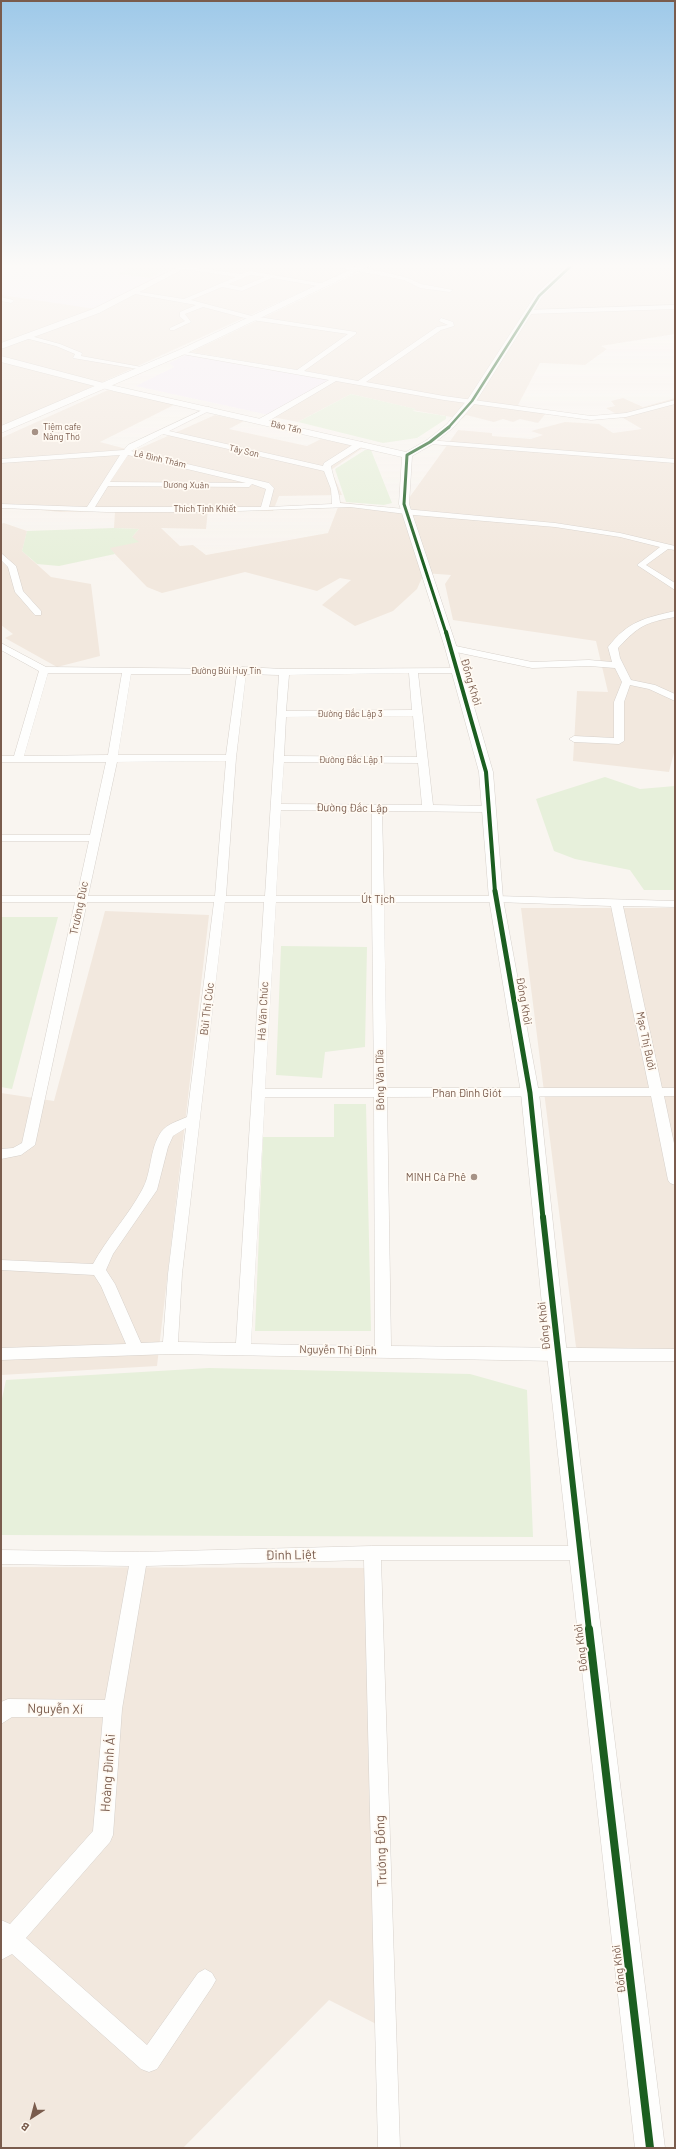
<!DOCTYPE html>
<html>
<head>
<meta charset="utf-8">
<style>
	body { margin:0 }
	#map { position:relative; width:676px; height:2149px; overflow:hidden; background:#f9f5f0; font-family:Barlow,sans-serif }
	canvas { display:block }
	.frame { position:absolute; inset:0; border:2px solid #7a5c4d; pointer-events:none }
	.north { position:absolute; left:12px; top:2097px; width:40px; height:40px; -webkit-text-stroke:3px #fffaf3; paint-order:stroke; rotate:216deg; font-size:11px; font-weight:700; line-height:16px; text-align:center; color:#7a5c4d }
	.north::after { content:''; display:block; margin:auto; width:14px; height:18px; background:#7a5c4d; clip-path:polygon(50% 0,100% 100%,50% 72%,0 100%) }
</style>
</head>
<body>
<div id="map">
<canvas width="676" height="2149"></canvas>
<div class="frame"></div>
<div class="north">B</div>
</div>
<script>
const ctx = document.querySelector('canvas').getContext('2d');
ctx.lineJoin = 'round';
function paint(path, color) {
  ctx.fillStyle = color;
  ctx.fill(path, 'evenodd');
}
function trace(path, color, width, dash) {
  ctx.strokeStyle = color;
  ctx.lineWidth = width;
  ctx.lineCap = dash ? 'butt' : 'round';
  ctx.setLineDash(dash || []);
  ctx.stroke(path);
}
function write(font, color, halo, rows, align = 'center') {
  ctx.font = font + ' Barlow,sans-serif';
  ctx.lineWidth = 3.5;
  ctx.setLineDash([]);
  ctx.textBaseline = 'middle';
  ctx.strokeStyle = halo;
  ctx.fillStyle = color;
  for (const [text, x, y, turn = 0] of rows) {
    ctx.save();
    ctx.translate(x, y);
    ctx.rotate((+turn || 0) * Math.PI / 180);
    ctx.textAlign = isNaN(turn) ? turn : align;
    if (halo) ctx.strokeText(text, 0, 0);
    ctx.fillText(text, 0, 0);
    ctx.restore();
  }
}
const residential = new Path2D(`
	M 1,264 L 363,264 L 1,428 Z
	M 376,264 L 675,264 L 675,334 L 601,346 L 607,349 L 585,365 L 540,363 L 518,405 L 547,412 L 538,423 L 520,419 L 513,422 L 503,419 L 494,422 L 466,415 L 462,419 L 412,410 L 415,409 L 351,394 L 298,422 L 272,417 L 340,377 L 191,352 Z
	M 108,390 L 176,404 L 100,442 L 134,451 L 215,415 L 244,421 L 229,429 L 307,446 L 321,439 L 364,447 L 331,470 L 342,495 L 279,496 L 273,511 L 208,509 L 206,529 L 161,528 L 180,546 L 193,545 L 206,555 L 328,533 L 340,502 L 401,509 L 458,430 L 492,433 L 492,436 L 531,439 L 543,435 L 531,431 L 565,422 L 599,424 L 613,433 L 642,429 L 606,408 L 615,406 L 611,401 L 623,398 L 643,407 L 675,398 L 675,749 L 669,772 L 573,761 L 577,691 L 608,692 L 596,641 L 453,620 L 445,584 L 451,575 L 424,573 L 417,589 L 393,611 L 355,626 L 322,605 L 351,580 L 340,578 L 317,591 L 245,572 L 162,593 L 147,587 L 109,548 L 132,537 L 139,529 L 114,528 L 115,511 L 60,512 L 1,506 L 1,438 Z
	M 4,523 L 27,531 L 22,551 L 51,577 L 91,584 L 100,656 L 57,667 L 5,638 L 13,634 L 1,625 L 1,524 Z
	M 521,908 L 675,908 L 675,1354 L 595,1357 L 576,1347 Z
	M 105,911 L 209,915 L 157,1366 L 1,1375 L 1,1093 L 54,1101 Z
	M 1,1567 L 376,1568 L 392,2032 L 329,2000 L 183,2148 L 1,2148 Z`);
const education = new Path2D(`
	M 1,264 L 138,264 L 170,270 L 94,308 L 89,308 L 1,295 Z
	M 187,354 L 330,379 L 269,415 L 136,386 L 174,367 L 169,363 Z`);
const green = new Path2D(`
	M 136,265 L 168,269 L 150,278 L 118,274 Z
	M 351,394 L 416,409 L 413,411 L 446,416 L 446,419 L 417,438 L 383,443 L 298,422 Z
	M 365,450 L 371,450 L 392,503 L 384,505 L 346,502 L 335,469 Z
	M 114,528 L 139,529 L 132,537 L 139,542 L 110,548 L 115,554 L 59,566 L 37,564 L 22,551 L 27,531 Z
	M 605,777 L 640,789 L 675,786 L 675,890 L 644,890 L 630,870 L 575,859 L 554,851 L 536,799 Z
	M 1,917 L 58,917 L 12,1089 L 1,1087 Z
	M 281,946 L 367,947 L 365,1047 L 325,1052 L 322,1078 L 276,1075 Z
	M 334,1104 L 366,1104 L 371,1331 L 255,1331 L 263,1137 L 334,1137 Z
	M 209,1368 L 470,1374 L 527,1390 L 533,1537 L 1,1535 L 1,1403 L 6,1380 Z`);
const minor = new Path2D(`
	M 151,264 L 169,264 L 242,274 L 250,271 L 325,284 L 323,287 L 272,278 L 242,291 L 222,287 L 191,300 L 252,316 L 356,332 L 356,334 L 304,371 L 358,381 L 437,327 L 448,325 L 439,321 L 441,318 L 453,322 L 454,326 L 441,330 L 366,382 L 444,396 L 591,416 L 626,413 L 675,400 L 675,404 L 626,417 L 591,420 L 444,400 L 336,381 L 265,423 L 259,423 L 259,419 L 329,380 L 182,354 L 180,353 L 180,351 L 297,370 L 348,334 L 252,320 L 203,307 L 185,314 L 191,322 L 174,330 L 170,330 L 170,328 L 185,321 L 180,317 L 180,312 L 196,305 L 135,294 L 133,291 L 184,299 L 236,277 ZM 251,275 L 265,277 L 241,287 L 228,284 Z
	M 321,264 L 336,264 L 384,272 L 408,278 L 421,284 L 453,290 L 450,292 L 420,288 L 404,280 Z
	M 1,297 L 13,300 L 14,301 L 11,303 L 1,301 Z
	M 675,305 L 675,309 L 528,314 L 525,312 L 528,310 Z
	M 27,335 L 60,344 L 82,353 L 81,356 L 147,368 L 144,370 L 73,358 L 75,354 L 56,346 L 25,338 L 24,337 Z
	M 209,407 L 211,408 L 211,410 L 169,431 L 323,466 L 324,463 L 357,442 L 363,442 L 363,446 L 331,466 C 333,479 339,489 340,503 L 555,523 L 620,533 L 675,546 L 675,550 L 668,549 L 646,565 L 675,583 L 675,590 L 637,565 L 660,547 L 620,537 L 555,527 L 414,515 L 350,507 L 210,512 L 107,512 L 1,508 L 1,504 L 87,507 L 120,455 L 1,463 L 1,459 L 124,450 L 128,445 ZM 163,434 L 324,471 L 331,489 L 332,504 L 269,507 L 274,488 L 269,483 L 131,451 ZM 128,455 L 246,483 L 110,482 ZM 252,484 L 266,489 L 261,507 L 95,507 L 108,486 L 249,487 Z
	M 427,440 L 675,459 L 675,463 L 430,444 L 427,444 Z
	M 1,553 L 16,566 L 23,591 L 41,611 L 41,615 L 35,615 L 15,592 L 8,567 L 1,560 Z
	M 675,611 L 675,617 C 644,623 640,625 618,648 L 620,658 L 631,680 L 655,685 L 675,694 L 675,701 L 649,689 L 630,685 L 624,702 L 624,741 L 619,744 L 574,742 L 569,739 L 574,736 L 614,738 L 614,702 L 622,682 L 615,668 L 589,666 L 532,668 L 451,651 L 446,648 L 451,645 L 532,662 L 589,660 L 612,662 L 608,647 C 628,621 645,618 675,611 Z
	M 1,643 L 46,667 L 238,669 L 242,667 L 284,669 L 460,668 L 460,672 L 457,673 L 418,673 L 433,805 L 488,806 L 493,809 L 488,812 L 382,811 L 384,896 L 496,896 L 675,901 L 675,907 L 623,906 L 662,1088 L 675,1088 L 675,1096 L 664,1096 L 675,1148 L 675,1185 L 670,1183 L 668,1180 L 651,1096 L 387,1097 L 391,1346 L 675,1349 L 675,1361 L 557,1361 L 170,1354 L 1,1360 L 1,1348 L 126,1344 L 101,1286 L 94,1275 L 1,1270 L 1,1260 L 93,1264 C 107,1238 128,1216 142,1190 C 152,1173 149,1150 161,1132 C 167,1124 178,1121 187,1117 L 214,902 L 87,902 L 35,1145 L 21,1155 L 1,1159 L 1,1149 L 13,1148 L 22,1143 L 75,902 L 1,902 L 1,896 L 77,896 L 89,841 L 1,841 L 1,835 L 90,835 L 106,762 L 1,762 L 1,756 L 14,756 L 39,671 L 1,650 ZM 48,673 L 122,673 L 108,755 L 24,756 ZM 409,673 L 412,710 L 286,711 L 289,675 ZM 131,674 L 237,674 L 226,755 L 118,755 ZM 246,674 L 279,675 L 265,896 L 226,896 L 236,758 ZM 413,716 L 417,757 L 284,756 L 286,717 ZM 226,761 L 215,896 L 88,896 L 117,762 ZM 284,762 L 418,763 L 422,805 L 281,804 ZM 281,810 L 372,811 L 372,896 L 276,896 ZM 225,902 L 264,902 L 236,1343 L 178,1342 L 182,1274 ZM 276,902 L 372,902 L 374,1089 L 265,1089 ZM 384,902 L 496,902 L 611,906 L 649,1088 L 387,1088 ZM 265,1097 L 374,1097 L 375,1346 L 251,1344 ZM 186,1128 L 168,1274 L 163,1342 L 141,1343 L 115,1284 L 106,1270 L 113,1254 L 157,1190 L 168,1147 L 173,1136 Z
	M 372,1546 L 580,1546 L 586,1548 L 589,1553 L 586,1558 L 580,1560 L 381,1560 L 400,2148 L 378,2148 L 364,1560 L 146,1566 L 122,1709 L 113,1835 L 110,1842 L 26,1938 L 147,2045 L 198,1973 L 205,1969 L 212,1973 L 216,1980 L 212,1987 L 157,2069 L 149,2072 L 141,2069 L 12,1954 L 1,1960 L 1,1920 L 10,1924 L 93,1831 L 103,1717 L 12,1717 L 1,1724 L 1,1702 L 8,1699 L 105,1700 L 129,1566 L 1,1564 L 1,1550 L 139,1552 Z`);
const tertiary = new Path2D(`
	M 184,264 L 193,264 L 99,313 L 1,349 L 1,343 L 93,309 Z
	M 568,264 L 576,264 L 542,297 L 475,403 L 453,428 L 433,444 L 412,456 L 409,504 L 457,648 L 493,772 L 503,899 L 539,1093 L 567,1355 L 665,2148 L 635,2148 L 547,1355 L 521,1093 L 489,899 L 479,772 L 445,648 L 399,504 L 402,457 L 114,391 L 1,362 L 1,356 L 115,386 L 406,452 L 427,440 L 447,424 L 468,399 L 536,294 Z`);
const secondary = new Path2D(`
	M 362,264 L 373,264 L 185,354 L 1,433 L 1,426 L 179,350 Z`);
const cyclewayFar5 = new Path2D(`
	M 448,428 L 472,401 L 539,296 L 573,264`);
const cyclewayFar4 = new Path2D(`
	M 446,633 L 404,504 L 407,455 L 430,442 L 449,427`);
const cyclewayFar3 = new Path2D(`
	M 446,632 L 486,772 L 495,892`);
const cyclewayFar2 = new Path2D(`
	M 495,891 L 530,1093 L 543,1218`);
const cyclewayFar1 = new Path2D(`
	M 543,1217 L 589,1630`);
const cycleway = new Path2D(`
	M 589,1629 L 650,2148`);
const markers = [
	[35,432,4,"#a69286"],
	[474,1177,4,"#a69286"]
];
const farPoinames = [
	["Tiệm cafe",43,427],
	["Nàng Thơ",43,437]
];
const farStreetnames = [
	["Đào Tấn",286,427,13],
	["Tây Sơn",244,451,13],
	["Lê Đình Thám",160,459,13],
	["Dương Xuân",186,485,1],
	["Thích Tịnh Khiết",205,509],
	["Đường Bùi Huy Tín",226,671],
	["Đường Đắc Lập 3",350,714],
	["Đường Đắc Lập 1",351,760]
];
const streetNames = [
	["Đồng Khởi",471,682,74],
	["Đường Đắc Lập",352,808,1],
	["Út Tịch",378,899],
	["Trường Đúc",79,908,-78],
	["Đồng Khởi",524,1001,80],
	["Bùi Thị Cúc",207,1009,-83],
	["Hà Văn Chúc",263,1011,-87],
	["Mạc Thị Bưởi",646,1041,78],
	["Bông Văn Dĩa",380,1080,-91],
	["Phan Đình Giót",467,1093],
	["Đồng Khởi",544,1326,-96],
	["Nguyễn Thị Định",338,1350,1],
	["Đồng Khởi",581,1648,-97],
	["Đồng Khởi",619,1969,-97]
];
const poiNames = [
	["MINH Cà Phê",466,1177]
];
const nearStreetnames = [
	["Đinh Liệt",291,1555,-1],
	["Nguyễn Xí",55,1709,1],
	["Hoàng Đình Ái",108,1773,-86],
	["Trường Đồng",381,1851,-92]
];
paint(residential, '#f2e8de');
paint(education, '#f6eef6');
paint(green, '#e7f0db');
trace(minor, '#d7d1cb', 1);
trace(tertiary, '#d7d1cb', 1);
trace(secondary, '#d9d2cb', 1);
paint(minor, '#fefefd');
paint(tertiary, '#fefefd');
paint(secondary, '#fefefd');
trace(cyclewayFar5, '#1b5e20', 2.5);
trace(cyclewayFar4, '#1b5e20', 3);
trace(cyclewayFar3, '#1b5e20', 4);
trace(cyclewayFar2, '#1b5e20', 5);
trace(cyclewayFar1, '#1b5e20', 6);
trace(cycleway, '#1b5e20', 8);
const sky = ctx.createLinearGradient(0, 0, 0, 565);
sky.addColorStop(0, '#9ec9e9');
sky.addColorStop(0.47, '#fcfaf8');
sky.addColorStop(1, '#fcfaf800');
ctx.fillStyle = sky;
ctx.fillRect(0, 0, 676, 565);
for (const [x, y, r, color] of markers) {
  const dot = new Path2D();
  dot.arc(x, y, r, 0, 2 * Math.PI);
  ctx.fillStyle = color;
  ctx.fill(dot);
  trace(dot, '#fffaf3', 1.5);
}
write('9px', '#7a5c4d', '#fffaf3', farPoinames, 'left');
write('9px', '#7a5c4d', '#fffaf3', farStreetnames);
write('11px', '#7a5c4d', '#fffaf3', streetNames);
write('11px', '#7a5c4d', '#fffaf3', poiNames, 'right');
write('13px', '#7a5c4d', '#fffaf3', nearStreetnames);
</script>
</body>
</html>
